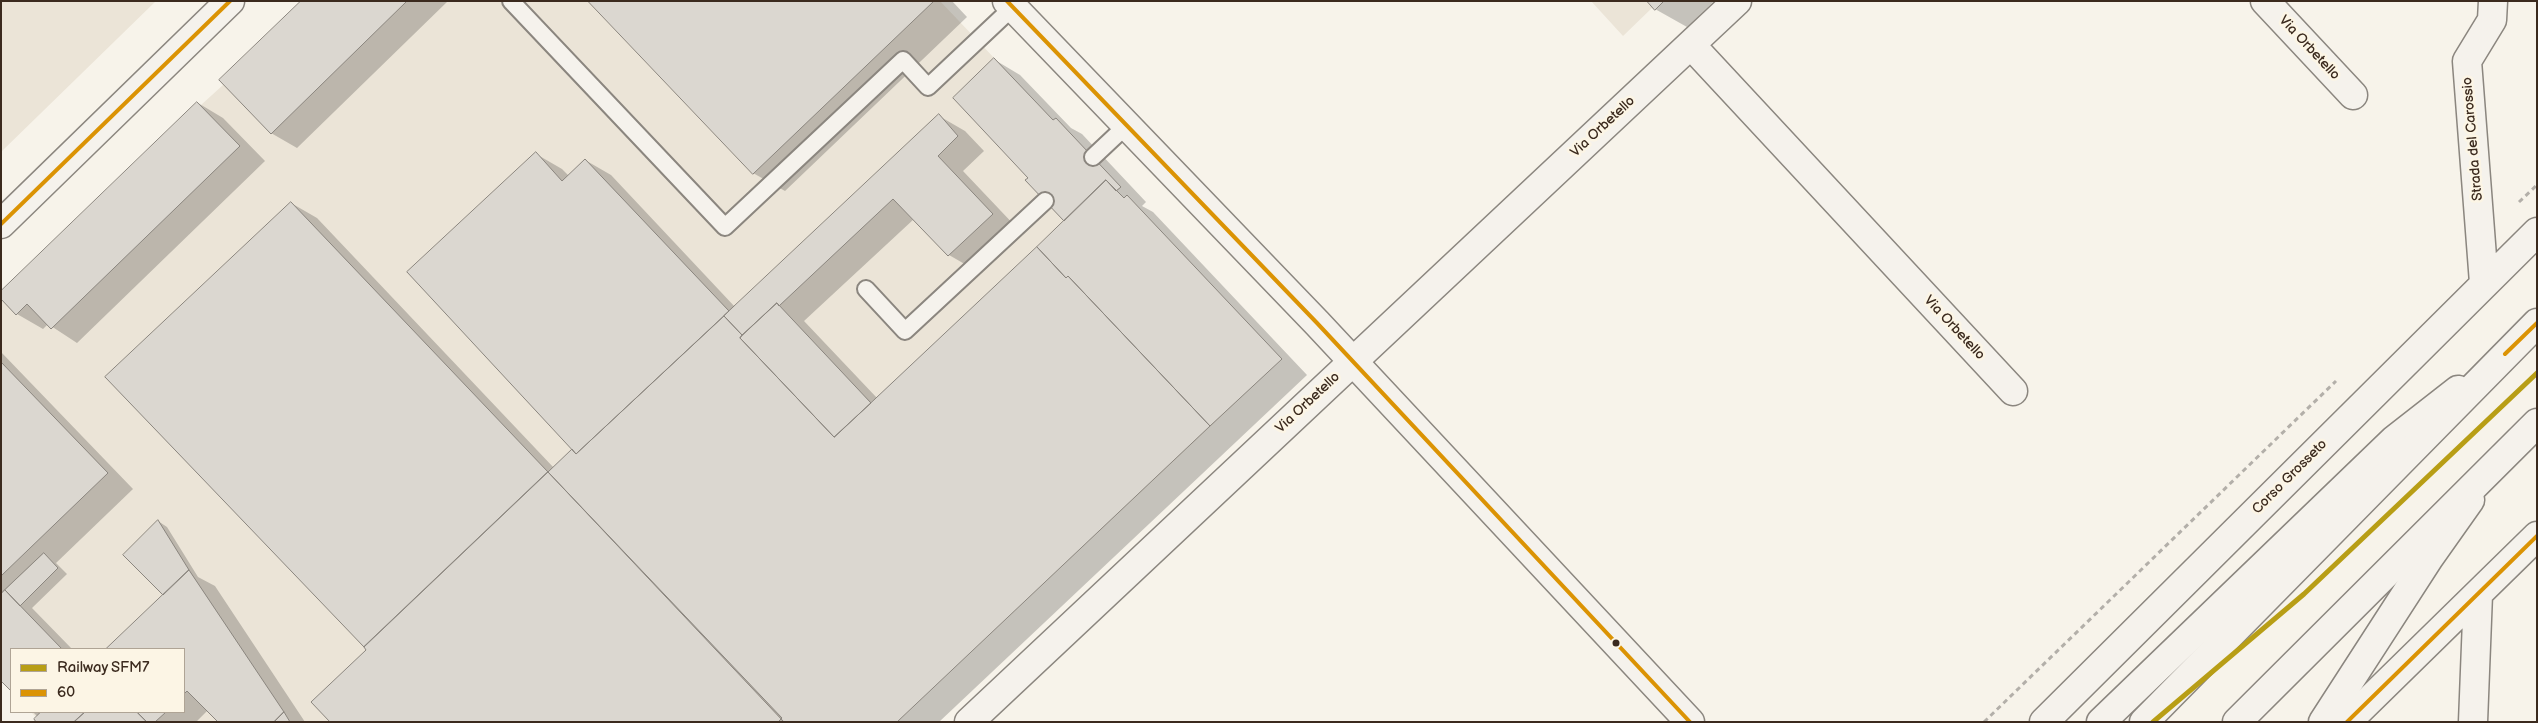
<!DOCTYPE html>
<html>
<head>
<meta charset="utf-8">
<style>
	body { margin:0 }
	#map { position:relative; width:2538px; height:723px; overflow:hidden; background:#f7f3ea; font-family:"Balsamiq Sans",sans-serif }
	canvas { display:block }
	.frame { position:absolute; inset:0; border:2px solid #3b2a1e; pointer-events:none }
	.legend { position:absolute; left:10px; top:648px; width:175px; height:65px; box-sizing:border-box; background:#fcf5e5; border:1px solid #afa495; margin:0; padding:6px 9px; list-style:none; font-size:15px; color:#3b2a1e }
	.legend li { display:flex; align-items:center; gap:10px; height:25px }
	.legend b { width:25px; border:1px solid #afa495 }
</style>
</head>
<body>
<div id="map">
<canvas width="2538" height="723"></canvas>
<div class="frame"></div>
<ul class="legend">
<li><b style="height:6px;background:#b89e16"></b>Railway SFM7</li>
<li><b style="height:6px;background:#db9304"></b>60</li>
</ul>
</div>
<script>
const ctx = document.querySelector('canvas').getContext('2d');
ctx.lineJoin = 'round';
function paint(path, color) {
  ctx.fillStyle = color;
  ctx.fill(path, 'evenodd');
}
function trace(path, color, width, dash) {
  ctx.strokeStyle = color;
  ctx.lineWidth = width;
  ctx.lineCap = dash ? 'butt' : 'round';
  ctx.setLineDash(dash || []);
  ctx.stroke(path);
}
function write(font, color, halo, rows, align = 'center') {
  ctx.font = font + ' "Balsamiq Sans",sans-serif';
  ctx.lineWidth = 5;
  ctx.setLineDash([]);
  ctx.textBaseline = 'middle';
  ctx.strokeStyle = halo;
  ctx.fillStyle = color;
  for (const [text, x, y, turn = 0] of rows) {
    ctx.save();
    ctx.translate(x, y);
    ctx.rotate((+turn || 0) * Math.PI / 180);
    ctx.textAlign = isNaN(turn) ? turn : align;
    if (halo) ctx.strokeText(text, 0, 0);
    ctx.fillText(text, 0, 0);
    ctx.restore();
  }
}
const built = new Path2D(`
	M 1,1 L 156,1 L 1,152 Z
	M 301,1 L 940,1 L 1053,120 L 1056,118 L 1121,187 L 1117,191 L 1124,198 L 1127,195 L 1282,359 L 897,722 L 36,722 L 34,719 L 36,717 L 31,712 L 184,712 L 184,649 L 11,649 L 11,691 L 1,681 L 1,291 L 197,102 L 201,105 L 223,85 L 219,80 Z
	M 1591,1 L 1664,1 L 1655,10 L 1652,8 L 1623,36 Z`);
const shadow = new Path2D(`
	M 303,1 L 448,1 L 297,148 L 271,133 Z
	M 590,1 L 952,1 L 967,17 L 785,191 L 753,173 Z
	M 1648,1 L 1714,1 L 1687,27 L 1655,9 Z
	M 995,60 L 1020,75 L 1071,128 L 1082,134 L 1146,202 L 1142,206 L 1153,212 L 1307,375 L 939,722 L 332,722 L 368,650 L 291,203 L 317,218 L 554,468 L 574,449 L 536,154 L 562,169 L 569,176 L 585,160 L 611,175 L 735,307 L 939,116 L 965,131 L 984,151 L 963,171 L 1018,229 L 975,270 L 949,255 L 914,219 L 804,321 L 877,398 L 1066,221 L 1030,178 Z
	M 198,103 L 223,118 L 265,161 L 77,343 L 48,324 L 43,329 L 17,314 Z
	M 1,352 L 133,489 L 56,563 L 67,574 L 32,608 L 72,649 L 11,649 L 11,689 L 1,679 Z
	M 158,521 L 167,527 L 198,577 L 215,586 L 305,722 L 219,722 L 208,710 L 196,722 L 38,722 L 38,717 L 33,712 L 184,712 L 184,649 L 108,649 L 165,595 Z`);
const building = new Path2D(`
	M 301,1 L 407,1 L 271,134 L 219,80 Z
	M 588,1 L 934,1 L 753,174 Z
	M 1647,1 L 1664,1 L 1655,10 Z
	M 994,58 L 1053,120 L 1056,118 L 1121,187 L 1116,191 L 1106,180 L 1064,221 L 1025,180 L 1028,178 L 953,98 Z
	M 197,102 L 240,146 L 51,329 L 27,304 L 16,315 L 1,299 L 1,291 Z
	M 939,114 L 958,136 L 938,156 L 993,214 L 948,256 L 893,199 L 779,306 L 777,303 L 742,335 L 724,316 Z
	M 536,152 L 562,181 L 585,159 L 729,311 L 576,454 L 407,272 Z
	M 1106,180 L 1124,198 L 1127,195 L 1282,359 L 1210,426 L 1068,276 L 1066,278 L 1037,247 Z
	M 291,202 L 548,472 L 364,647 L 105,377 Z
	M 1037,247 L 1066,278 L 1068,276 L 1210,426 L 897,722 L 784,722 L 548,472 L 572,449 L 576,454 L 724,316 L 742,335 L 740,338 L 834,437 Z
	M 777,303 L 871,403 L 834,437 L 740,338 Z
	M 1,362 L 108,473 L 1,576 Z
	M 548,472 L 782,718 L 778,722 L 330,722 L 311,702 L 366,650 L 364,647 Z
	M 158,520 L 189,570 L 163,595 L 123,555 Z
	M 44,553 L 58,568 L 20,606 L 5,590 Z
	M 189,570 L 284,712 L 274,722 L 218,722 L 187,691 L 184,694 L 184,649 L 106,649 Z
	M 5,590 L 62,649 L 11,649 L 11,691 L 1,681 L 1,594 Z
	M 41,712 L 85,712 L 74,722 L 36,722 L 34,719 Z
	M 85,712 L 137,712 L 147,722 L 74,722 Z
	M 137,712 L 166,712 L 155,722 L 147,722 Z
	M 284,712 L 290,722 L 274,722 Z`);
const path = new Path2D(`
	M 2519,202 L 2537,185
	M 1984,722 L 2336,381`);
const lane = new Path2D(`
	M 511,1 L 725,227 L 903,60 L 928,87 L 1013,7
	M 1093,157 L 1126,126
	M 866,289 L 905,331 L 1045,201`);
const street = new Path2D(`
	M 1007,1 L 1317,323 L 1690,722
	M 2265,1 L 2353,95
	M 1691,45 L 2013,391
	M 1,224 L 230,1
	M 2484,283 L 2467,61 L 2492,20 L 2493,1
	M 969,722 L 1737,1
	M 2044,722 L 2537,232
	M 2347,722 L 2537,536
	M 2473,722 L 2478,594`);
const secondary = new Path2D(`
	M 2101,722 L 2394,440 L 2458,390
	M 2323,722 L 2429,558 L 2470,500`);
const primary = new Path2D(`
	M 2144,722 L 2537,323
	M 2237,722 L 2537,423`);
const bus1 = new Path2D(`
	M 1007,1 L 1317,323 L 1690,722
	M 1,224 L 230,1
	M 2505,354 L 2537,323
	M 2347,722 L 2537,536`);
const rail1 = new Path2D(`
	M 2153,722 L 2304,594 L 2537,373`);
const markers = [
	[1616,643,4.5,"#3b2a1e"]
];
const streetNames = [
	["Via Orbetello",2309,48,47],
	["Via Orbetello",1603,127,-43],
	["Strada del Carossio",2473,139,-95],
	["Via Orbetello",1954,328,47],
	["Via Orbetello",1308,403,-43],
	["Corso Grosseto",2290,477,-45]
];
paint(built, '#ebe4d7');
paint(shadow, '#0003');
paint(building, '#dbd7d0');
trace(building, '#8b867f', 1);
trace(lane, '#8b867f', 20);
trace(street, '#8b867f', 31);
trace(secondary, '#8b867f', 31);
trace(primary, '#8b867f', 31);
trace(path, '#b3afa9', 3, [5, 4]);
trace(lane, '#f5f2ec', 16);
trace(street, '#f5f2ec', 28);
trace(secondary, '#f5f2ec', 28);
trace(primary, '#f5f2ec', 28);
trace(bus1, '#db9304', 4);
trace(rail1, '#b89e16', 5);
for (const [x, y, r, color] of markers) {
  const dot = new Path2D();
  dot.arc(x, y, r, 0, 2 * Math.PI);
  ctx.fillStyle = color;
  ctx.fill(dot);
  trace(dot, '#fcf5e5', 2);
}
write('14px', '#3b2a1e', '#fcf5e5', streetNames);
</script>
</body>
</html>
